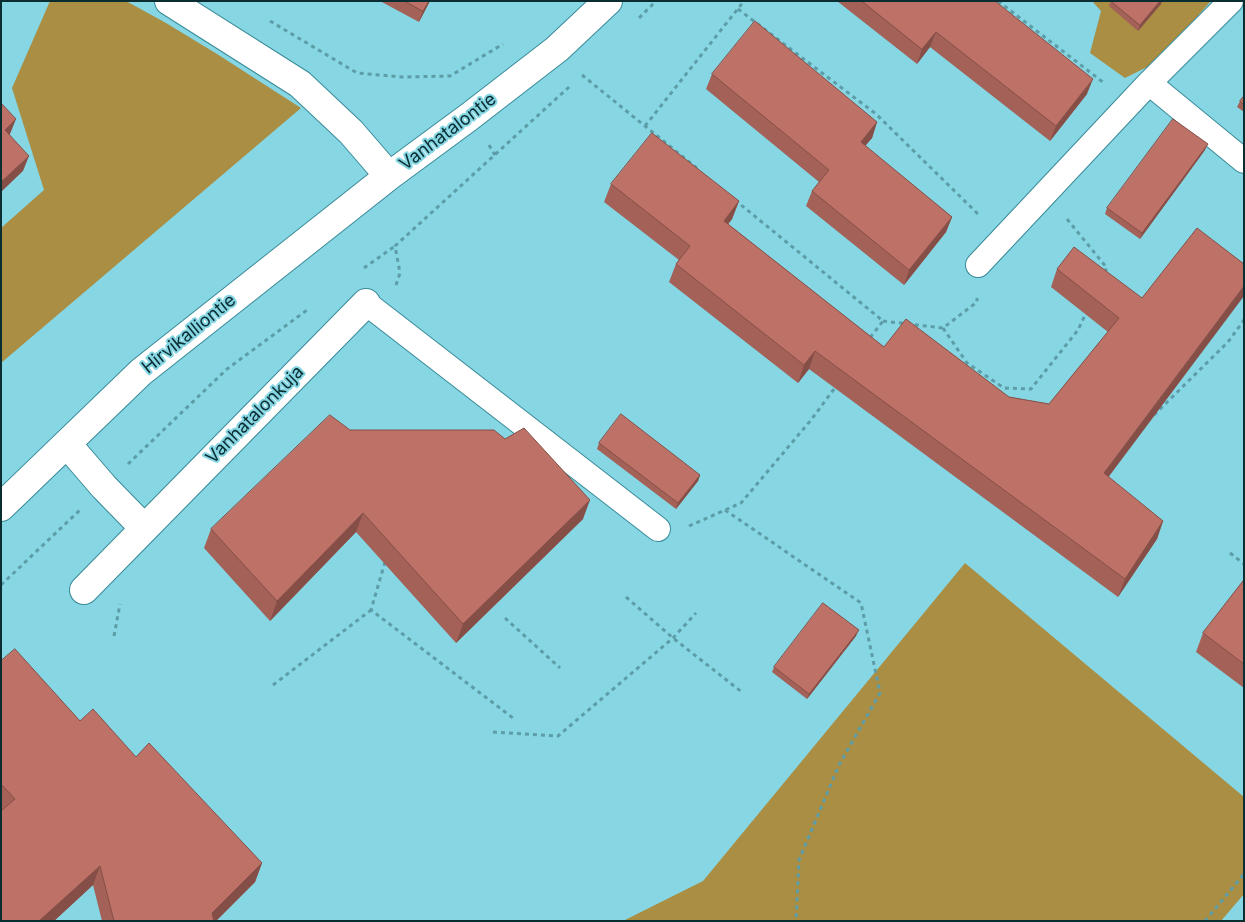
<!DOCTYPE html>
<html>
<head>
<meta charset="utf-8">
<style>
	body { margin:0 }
	#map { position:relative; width:1245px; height:922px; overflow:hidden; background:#86d6e3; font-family:Inter,sans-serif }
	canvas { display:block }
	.frame { position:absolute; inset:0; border:2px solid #0a2d32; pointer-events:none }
</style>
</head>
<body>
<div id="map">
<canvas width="1245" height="922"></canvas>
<div class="frame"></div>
</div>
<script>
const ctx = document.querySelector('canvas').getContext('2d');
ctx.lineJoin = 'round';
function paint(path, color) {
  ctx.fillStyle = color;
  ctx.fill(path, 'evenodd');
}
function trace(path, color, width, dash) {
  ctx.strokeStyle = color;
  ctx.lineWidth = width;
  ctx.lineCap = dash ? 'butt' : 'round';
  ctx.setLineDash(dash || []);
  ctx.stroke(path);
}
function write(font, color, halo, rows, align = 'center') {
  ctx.font = font + ' Inter,sans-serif';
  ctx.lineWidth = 4;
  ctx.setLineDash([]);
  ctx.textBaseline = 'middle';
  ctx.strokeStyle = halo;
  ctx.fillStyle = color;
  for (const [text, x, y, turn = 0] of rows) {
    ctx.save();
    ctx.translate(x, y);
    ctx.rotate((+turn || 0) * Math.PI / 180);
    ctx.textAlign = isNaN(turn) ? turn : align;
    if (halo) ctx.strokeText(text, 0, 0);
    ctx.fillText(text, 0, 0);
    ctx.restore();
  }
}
const forest = new Path2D(`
	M 50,1 L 126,1 L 166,23 L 217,54 L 301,108 L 1,363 L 1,228 L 44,190 L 12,88 Z
	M 1092,1 L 1211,1 L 1157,62 L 1125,78 L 1090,53 L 1101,11 Z
	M 965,563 L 1244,797 L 1244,894 L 1221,921 L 623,921 L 703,881 Z`);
const path = new Path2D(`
	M 998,1 L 1104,83
	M 738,9 L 876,114 L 980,216
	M 639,18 L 656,1
	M 270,21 L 357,73 L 402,77 L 450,76 L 503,44
	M 582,75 L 698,169
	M 645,126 L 744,1
	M 489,145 L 495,155
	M 735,200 L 883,321 L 869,339
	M 1067,219 L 1107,268 L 1104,273
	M 364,268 L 395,246
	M 396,285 L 400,273 L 395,246 L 569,87
	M 883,321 L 943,328 L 977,302 L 977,298
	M 943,328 L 967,363 L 1004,388 L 1031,389 L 1078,330 L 1086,313
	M 1154,415 L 1228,342 L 1244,320
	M 128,464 L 227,369 L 307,310
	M 725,510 L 861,603 L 880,693 L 839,765 L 799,860 L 796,921
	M 689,526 L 741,503 L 811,420 L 837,385
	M 1230,553 L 1244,564
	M 385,562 L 371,610 L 513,718
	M 1,585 L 80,510
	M 626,597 L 673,638 L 743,693
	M 505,618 L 560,668
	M 114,636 L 120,604
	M 273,685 L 371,610
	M 493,732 L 558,736 L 673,638 L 696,613
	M 1205,921 L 1244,874`);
const service = new Path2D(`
	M 1149,83 L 1244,161
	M 978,265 L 1149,83 L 1231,1
	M 366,303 L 658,529`);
const minor = new Path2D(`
	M 67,444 L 104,487 L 144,528
	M 84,590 L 366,303`);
const tertiary = new Path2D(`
	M 169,1 L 300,84 L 351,132 L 389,176 L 469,117 L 557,49 L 608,1
	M 1,507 L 141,372 L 389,176`);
const wall = new Path2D(`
	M 380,1 L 430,1 L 419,22 Z
	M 837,1 L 995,1 L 1087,94 L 1050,141 L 930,47 L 917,64 Z
	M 1111,1 L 1162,1 L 1161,4 L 1138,31 L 1109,6 Z
	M 712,74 L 877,122 L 872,138 L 865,146 L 952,217 L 946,232 L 904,285 L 806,206 L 812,191 L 819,182 L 706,89 Z
	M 1244,96 L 1244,112 L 1237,107 L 1240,101 Z
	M 1205,150 L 1140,239 L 1105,214 L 1107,208 Z
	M 611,184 L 739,201 L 732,219 L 728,224 L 884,347 L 1009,397 L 1049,404 L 1108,332 L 1051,287 L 1057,269 L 1142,298 L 1108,477 L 1163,521 L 1157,539 L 1118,597 L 809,369 L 798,383 L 669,282 L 676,264 L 679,260 L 604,202 Z
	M 350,430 L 583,519 L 456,643 L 356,532 L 270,621 L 204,548 L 211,529 Z
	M 599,443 L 700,475 L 698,481 L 676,509 L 597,449 Z
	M 1244,580 L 1244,688 L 1196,652 L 1203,633 Z
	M 856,636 L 807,699 L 772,672 L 774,667 Z
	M 1,661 L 80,721 L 136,757 L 262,863 L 255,882 L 216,921 L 102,921 L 93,885 L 54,921 L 1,921 Z`);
const shadedWall = new Path2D(`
	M 429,1 L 430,1 L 419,22 L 423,11 Z
	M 1160,1 L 1162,1 L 1161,4 L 1138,31 L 1140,25 Z
	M 936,32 L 930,47 L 917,64 L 922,49 Z
	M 1093,79 L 1087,94 L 1050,141 L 1056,126 Z
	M 16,119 L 10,134 L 1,143 L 5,130 Z
	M 877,122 L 872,138 L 855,158 L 861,142 Z
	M 1208,144 L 1205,150 L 1140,239 L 1142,233 Z
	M 29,156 L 23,171 L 1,192 L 1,182 Z
	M 739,201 L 732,219 L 717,239 L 724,221 Z
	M 952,217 L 946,232 L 904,285 L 909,270 Z
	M 1244,286 L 1244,296 L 1098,491 L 1104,473 Z
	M 815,351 L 809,369 L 798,383 L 804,365 Z
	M 700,475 L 698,481 L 676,509 L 678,503 Z
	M 590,500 L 583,519 L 456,643 L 463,624 Z
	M 363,513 L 356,532 L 270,621 L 277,601 Z
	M 1163,521 L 1157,539 L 1118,597 L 1125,579 Z
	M 859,630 L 856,636 L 807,699 L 809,694 Z
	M 262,863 L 255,882 L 216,921 L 209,921 L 212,913 Z
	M 100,866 L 93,885 L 54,921 L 39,921 Z`);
const building = new Path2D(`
	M 405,1 L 429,1 L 423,11 Z
	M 862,1 L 995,1 L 1093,79 L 1056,126 L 936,32 L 922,49 Z
	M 1111,1 L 1160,1 L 1140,25 Z
	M 755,21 L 877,122 L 861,142 L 952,217 L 909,270 L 812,191 L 829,170 L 712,74 Z
	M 1244,96 L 1244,105 L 1240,101 Z
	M 1,103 L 16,119 L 5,130 L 29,156 L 1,182 Z
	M 1173,119 L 1208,144 L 1142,233 L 1107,208 Z
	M 652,133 L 739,201 L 724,221 L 884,347 L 906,319 L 1009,397 L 1049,404 L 1119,318 L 1057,269 L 1074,247 L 1142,298 L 1197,228 L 1244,264 L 1244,286 L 1104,473 L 1163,521 L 1125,579 L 815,351 L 804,365 L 676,264 L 690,246 L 611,184 Z
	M 621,414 L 700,475 L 678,503 L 599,443 Z
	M 330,415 L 350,430 L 494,430 L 505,439 L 524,428 L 590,500 L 463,624 L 363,513 L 277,601 L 211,529 Z
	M 1244,580 L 1244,664 L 1203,633 Z
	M 823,603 L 859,630 L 809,694 L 774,667 Z
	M 15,649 L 80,721 L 93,709 L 136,757 L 149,743 L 262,863 L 212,913 L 214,921 L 114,921 L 100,866 L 39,921 L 1,921 L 1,811 L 15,799 L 1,784 L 1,661 Z`);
const streetNames = [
	["Vanhatalontie",448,132,-37],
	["Hirvikalliontie",189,334,-39],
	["Vanhatalonkuja",255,415,-45]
];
paint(forest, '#aa8e44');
trace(service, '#398a97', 26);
trace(minor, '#398a97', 30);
trace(tertiary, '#398a97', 30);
trace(path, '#5c9da7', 3, [4, 4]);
trace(service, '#fff', 24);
trace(minor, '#fff', 28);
trace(tertiary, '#fff', 28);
paint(wall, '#a36158');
paint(shadedWall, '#854f47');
paint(building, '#be7166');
trace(building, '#854f47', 1);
write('18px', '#0a2d32', '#86d6e3', streetNames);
</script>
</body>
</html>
